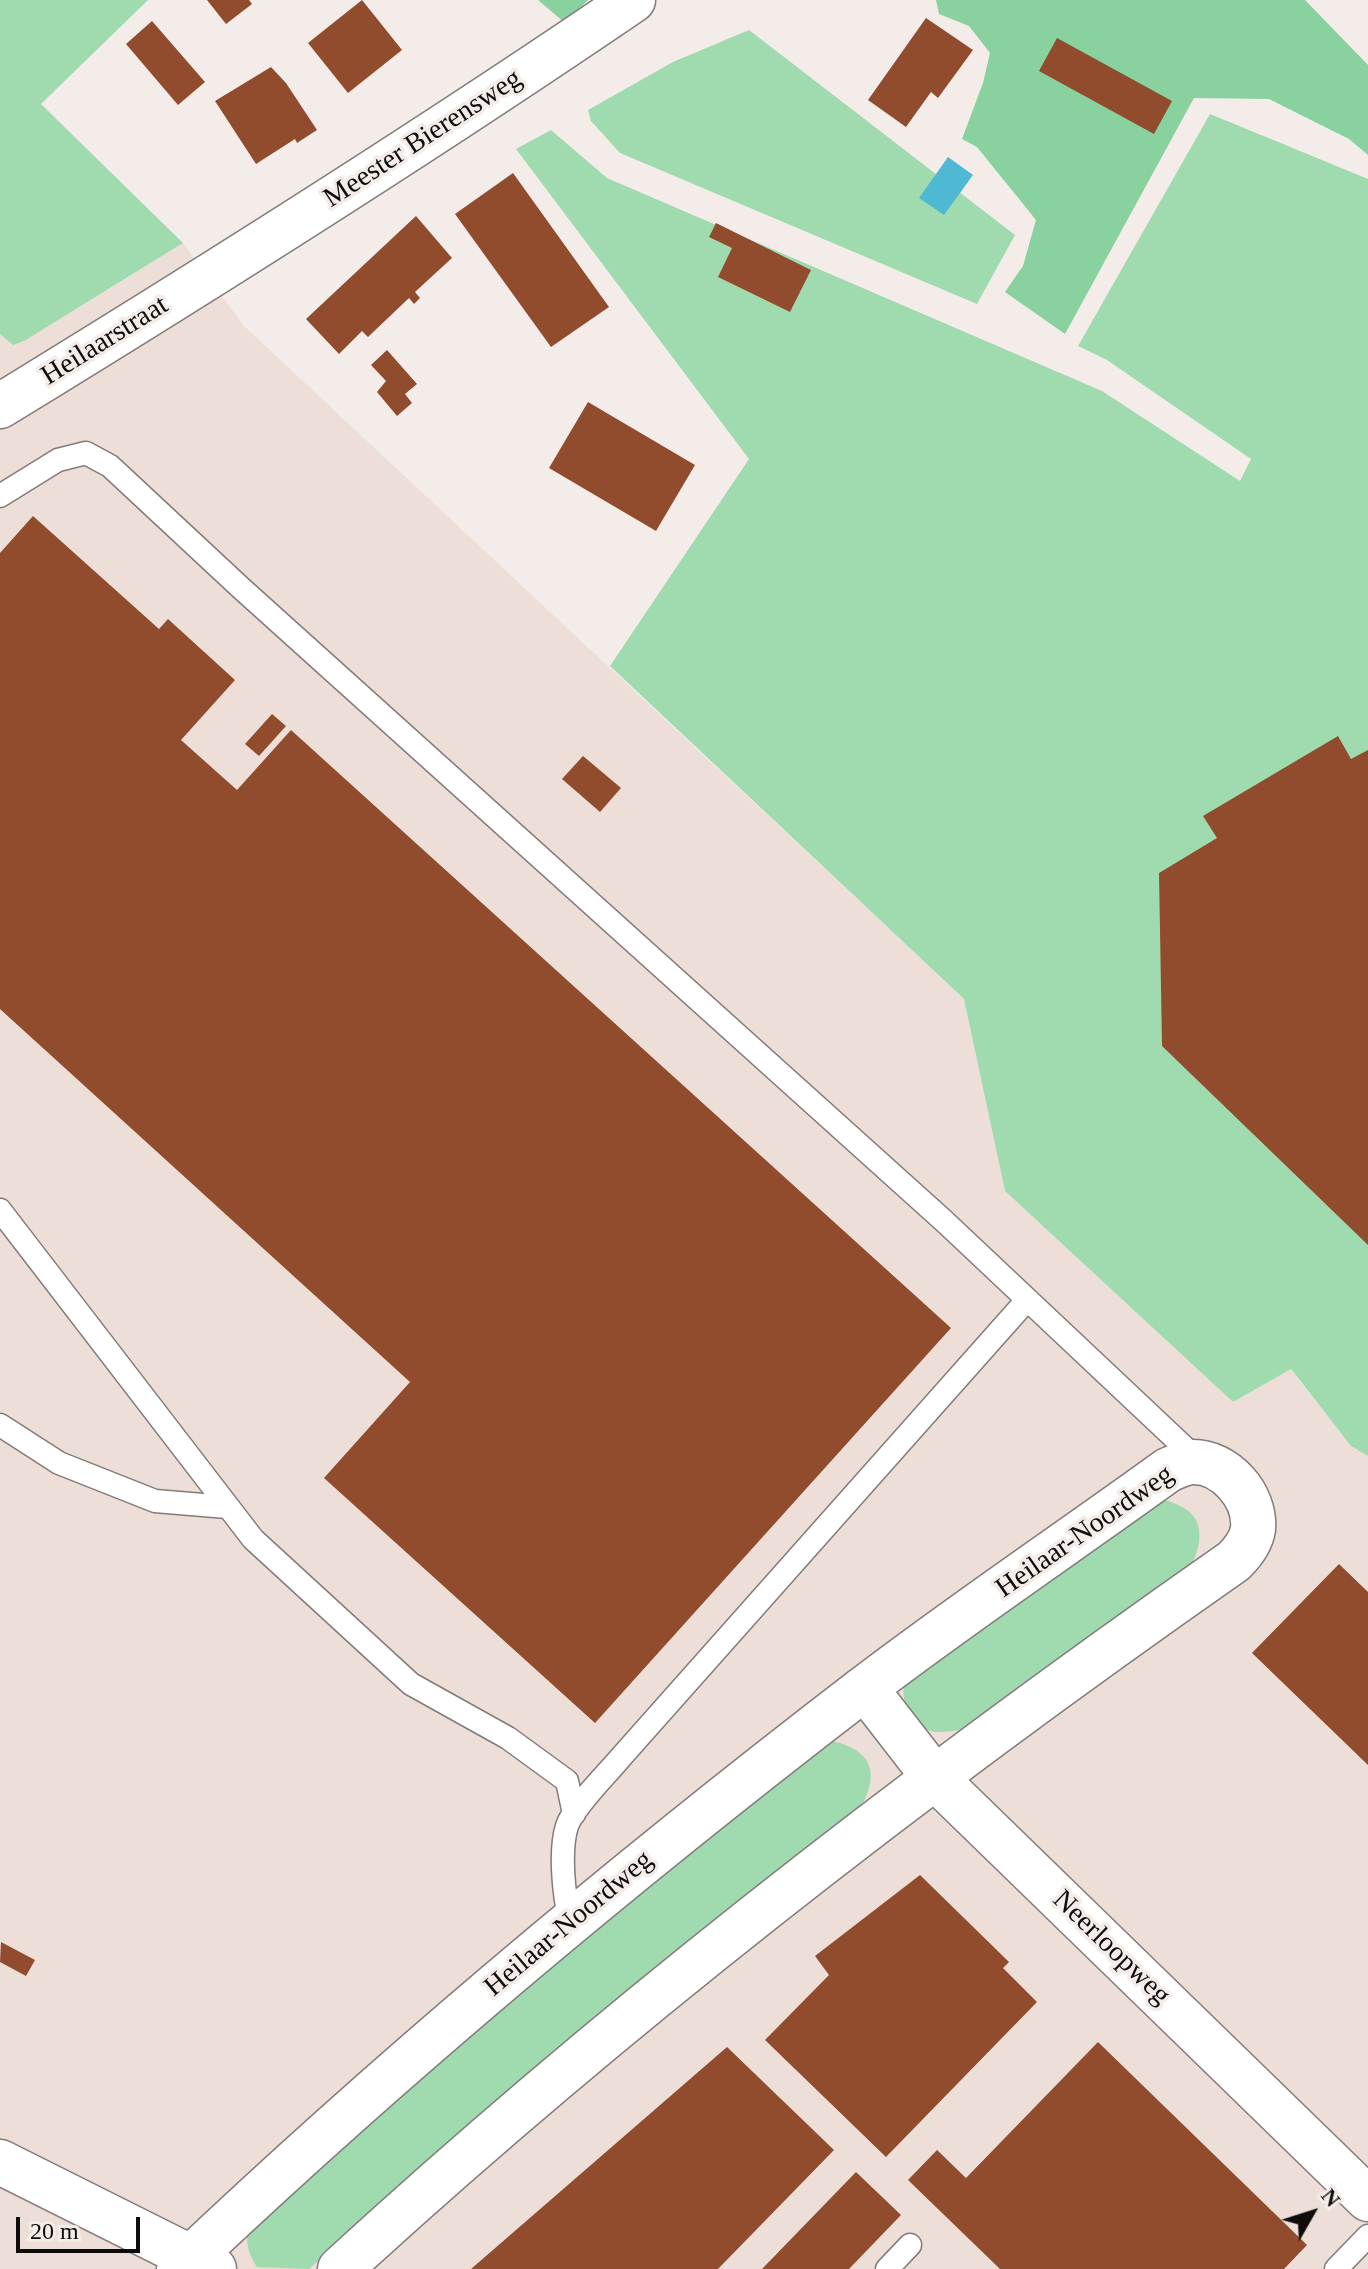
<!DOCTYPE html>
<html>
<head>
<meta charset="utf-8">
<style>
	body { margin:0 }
	#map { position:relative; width:1368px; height:2269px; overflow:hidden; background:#f3ece9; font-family:Georgia,serif }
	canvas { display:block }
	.north { position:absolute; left:1272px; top:2173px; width:80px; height:80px; -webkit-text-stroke:6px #f3ece9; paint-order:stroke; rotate:51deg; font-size:22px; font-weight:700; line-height:32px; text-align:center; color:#0f0c0c }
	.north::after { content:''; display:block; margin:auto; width:28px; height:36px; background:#0f0c0c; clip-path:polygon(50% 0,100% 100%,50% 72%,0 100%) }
	.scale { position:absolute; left:16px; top:2217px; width:124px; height:36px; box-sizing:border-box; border:4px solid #0f0c0c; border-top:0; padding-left:10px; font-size:24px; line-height:28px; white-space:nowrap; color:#0f0c0c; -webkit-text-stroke:6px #f3ece9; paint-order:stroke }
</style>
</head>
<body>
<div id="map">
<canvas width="1368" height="2269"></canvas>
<div class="north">N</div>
<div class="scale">20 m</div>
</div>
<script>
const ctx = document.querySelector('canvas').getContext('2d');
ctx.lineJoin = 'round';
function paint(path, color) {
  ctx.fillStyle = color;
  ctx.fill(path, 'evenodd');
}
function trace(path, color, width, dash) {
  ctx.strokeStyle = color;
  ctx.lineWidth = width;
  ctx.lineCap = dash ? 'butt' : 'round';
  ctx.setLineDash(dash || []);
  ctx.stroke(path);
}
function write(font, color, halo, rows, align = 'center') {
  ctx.font = font + ' Georgia,serif';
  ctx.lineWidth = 7;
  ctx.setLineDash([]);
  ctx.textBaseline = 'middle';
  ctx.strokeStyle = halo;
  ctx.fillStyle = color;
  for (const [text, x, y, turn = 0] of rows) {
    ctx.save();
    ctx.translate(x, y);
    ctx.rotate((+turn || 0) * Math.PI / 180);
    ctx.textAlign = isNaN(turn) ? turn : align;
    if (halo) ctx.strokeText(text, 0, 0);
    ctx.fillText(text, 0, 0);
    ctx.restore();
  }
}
const built = new Path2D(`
	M 183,243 L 244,326 L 964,999 L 1005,1191 L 1233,1402 L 1290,1369 L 1351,1446 L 1368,1456 L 1368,2269 L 0,2269 L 0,278 L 75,310 Z`);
const green = new Path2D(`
	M 0,0 L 148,0 L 41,104 L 183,243 L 24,341 L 13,345 L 0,334 Z
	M 749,30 L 1015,235 L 977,304 L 620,153 L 591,121 L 588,110 L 673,62 Z
	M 1210,114 L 1368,179 L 1368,1456 L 1351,1446 L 1291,1369 L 1233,1402 L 1005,1191 L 964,999 L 610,666 L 749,459 L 516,149 L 551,130 L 607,178 L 1102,391 L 1240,481 L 1251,459 L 1107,360 L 1078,346 Z
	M 1165,1500 C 1174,1503 1188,1508 1194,1517 C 1206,1534 1196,1559 1186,1574 L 961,1730 C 951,1731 937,1734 928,1730 C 908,1722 901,1699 904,1681 L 1143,1502 Z
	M 827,1740 C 867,1747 882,1768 862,1805 L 692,1938 L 531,2072 L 309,2269 L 257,2267 C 244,2247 245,2232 253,2210 Z`);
const forest = new Path2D(`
	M 538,0 L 588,0 L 565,23 Z
	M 936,0 L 1305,0 L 1368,65 L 1368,155 L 1349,139 L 1269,99 L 1194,98 L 1065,334 L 1005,292 L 1023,266 L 1036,220 L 977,147 L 962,139 L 983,83 L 990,53 L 969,26 L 939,14 Z`);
const water = new Path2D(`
	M 948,157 L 973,175 L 944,215 L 919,198 Z`);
const building = new Path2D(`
	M 207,0 L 249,0 L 252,4 L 226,24 Z
	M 362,0 L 402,50 L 348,93 L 308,43 Z
	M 926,18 L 973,50 L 938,98 L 931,92 L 906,127 L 868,100 Z
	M 152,21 L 205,82 L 178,105 L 126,44 Z
	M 1057,38 L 1172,101 L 1154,134 L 1039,71 Z
	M 271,67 L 286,83 L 317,130 L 297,143 L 295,139 L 256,164 L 215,101 Z
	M 513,173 L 609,307 L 551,347 L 455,214 Z
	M 416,216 L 452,258 L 415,292 L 420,298 L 414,304 L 409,298 L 368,337 L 362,331 L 339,354 L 306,319 Z
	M 716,223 L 811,270 L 790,312 L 718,277 L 732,248 L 709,237 Z
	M 387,350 L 417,384 L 405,394 L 412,403 L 397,416 L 377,392 L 386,381 L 371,365 Z
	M 588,402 L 695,465 L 656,531 L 549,468 Z
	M 33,516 L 159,629 L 168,619 L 235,680 L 181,740 L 237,790 L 291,730 L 951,1328 L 595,1723 L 324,1478 L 410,1382 L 0,1009 L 0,553 Z
	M 272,714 L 286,726 L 259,756 L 245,744 Z
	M 1338,736 L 1351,759 L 1368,750 L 1368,1245 L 1162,1046 L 1159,873 L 1217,838 L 1203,816 Z
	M 583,756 L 621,788 L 600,812 L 562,779 Z
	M 1339,1564 L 1368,1592 L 1368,1765 L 1252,1653 Z
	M 920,1875 L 1009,1962 L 1003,1968 L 1037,2002 L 886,2157 L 765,2040 L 829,1975 L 815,1956 Z
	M 1,1942 L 35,1960 L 26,1976 L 0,1962 Z
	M 1098,2042 L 1307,2245 L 1284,2269 L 1000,2269 L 908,2180 L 937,2150 L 966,2178 Z
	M 727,2047 L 834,2150 L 718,2269 L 471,2269 Z
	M 856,2172 L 901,2215 L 849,2269 L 762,2269 Z`);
const service = new Path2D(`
	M 0,496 L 58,460 L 86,453 L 110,466 L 241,588 L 944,1221 L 1201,1463
	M 0,1210 L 253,1539 L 411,1684 L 508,1738 L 567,1781 L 574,1814
	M 0,1425 L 59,1463 L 155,1501 L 227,1507
	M 570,1921 C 564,1896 559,1851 567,1826 C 573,1807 608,1773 622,1756 L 1027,1300
	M 887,2269 L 910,2245
	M 1336,2269 L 1368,2236`);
const minor = new Path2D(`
	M 0,406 C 214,275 426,141 633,0
	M 865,1688 L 934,1777 L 1368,2199
	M 0,2162 L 214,2269
	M 179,2269 C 396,2063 625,1872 862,1690 C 961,1614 1066,1544 1168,1470 C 1175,1467 1183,1463 1192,1462 C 1225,1461 1256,1496 1253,1529 C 1251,1542 1243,1552 1234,1561 C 922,1779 621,2011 340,2269`);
const streetNames = [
	["Meester Bierensweg",423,139,-33],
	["Heilaarstraat",105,341,-32],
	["Heilaar-Noordweg",1085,1532,-35],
	["Heilaar-Noordweg",569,1924,-40],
	["Neerloopweg",1111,1948,44]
];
paint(built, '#edded8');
paint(green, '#a0dbb0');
paint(forest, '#89d19e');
paint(water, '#4fb9d3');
paint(building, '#914c2e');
trace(service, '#827b79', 25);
trace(minor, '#827b79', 47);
trace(service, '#fff', 22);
trace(minor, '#fff', 44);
write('28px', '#0f0c0c', '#f3ece9', streetNames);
</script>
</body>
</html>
